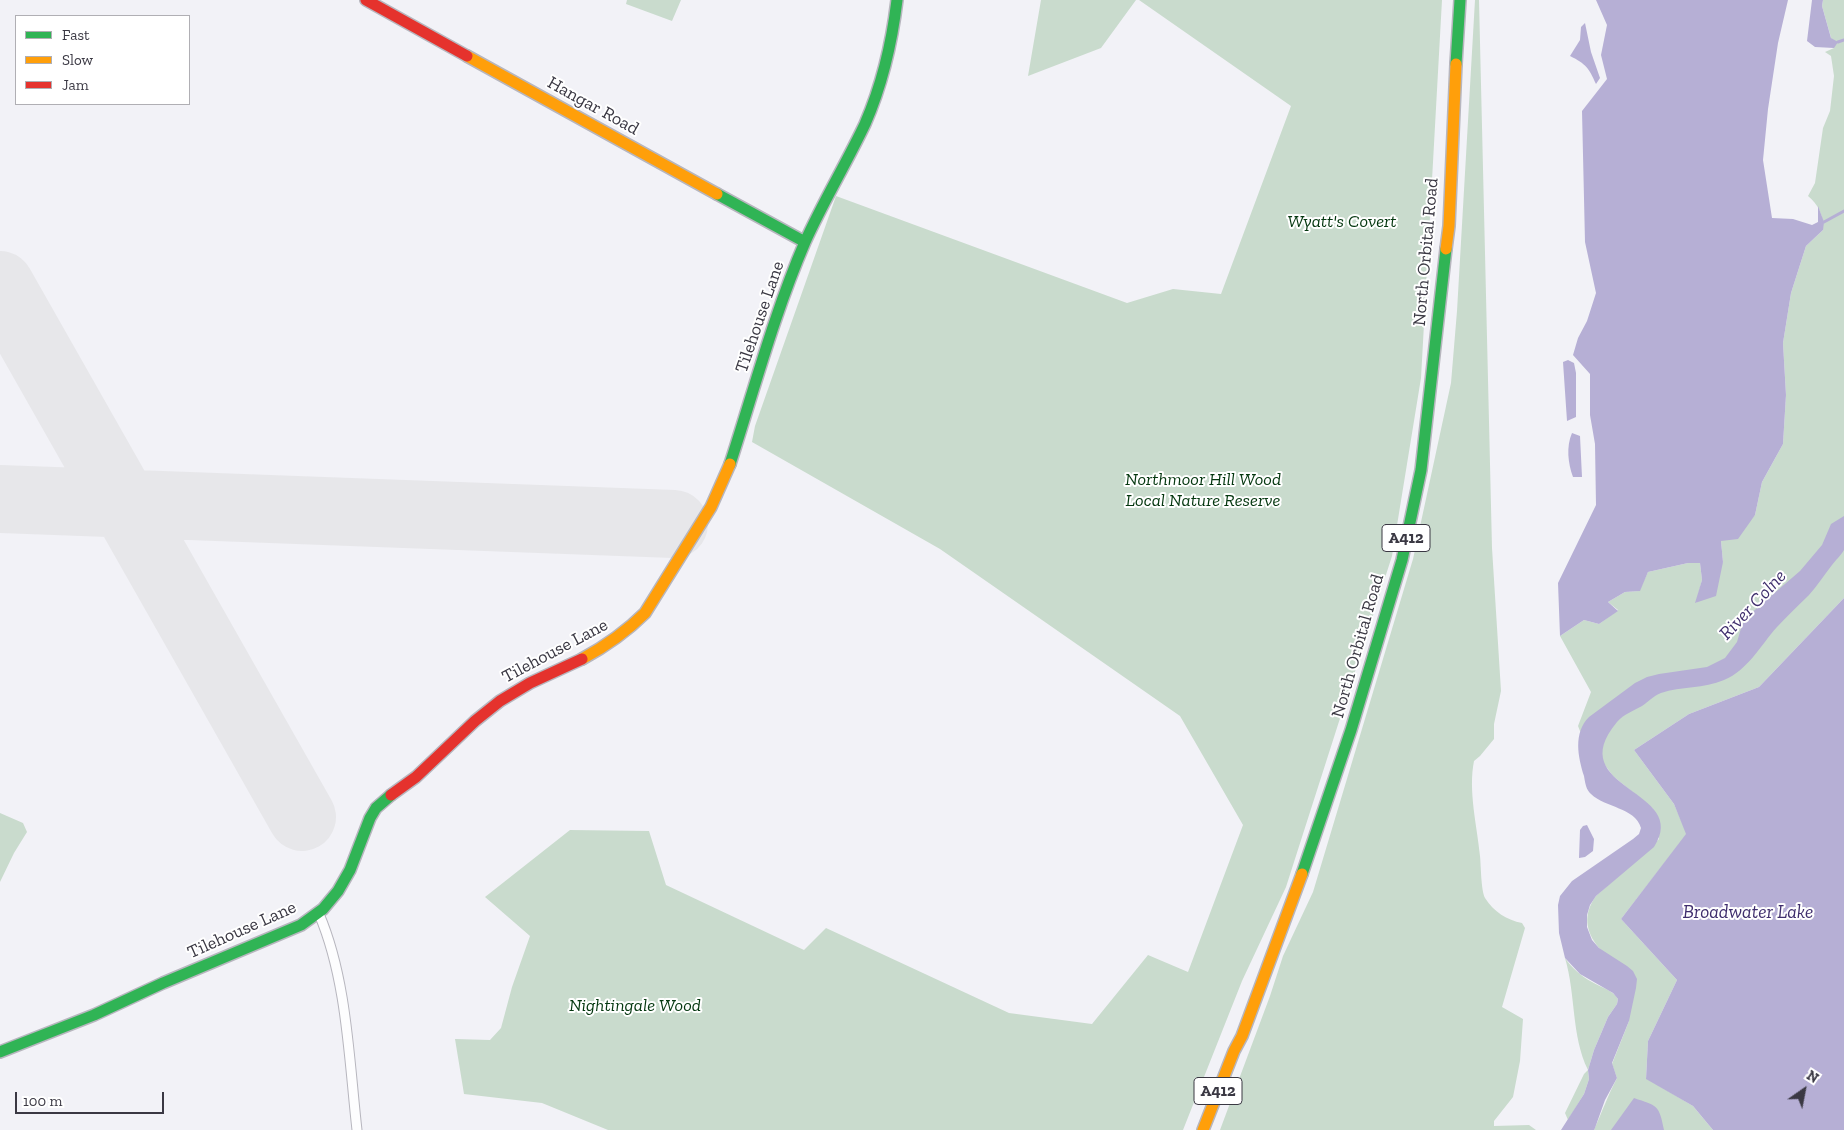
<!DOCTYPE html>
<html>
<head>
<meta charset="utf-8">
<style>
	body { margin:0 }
	#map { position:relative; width:1844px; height:1130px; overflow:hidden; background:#f2f2f7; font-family:"Zilla Slab",serif }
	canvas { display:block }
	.legend { position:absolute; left:15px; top:15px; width:175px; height:90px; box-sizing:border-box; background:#fff; border:1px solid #b0afb4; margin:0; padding:6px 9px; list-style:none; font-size:15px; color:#3a3843 }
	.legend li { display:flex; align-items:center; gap:10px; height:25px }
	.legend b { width:25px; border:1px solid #b0afb4 }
	.north { position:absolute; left:1779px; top:1065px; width:50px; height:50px; -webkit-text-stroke:4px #fff; paint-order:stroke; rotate:33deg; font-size:14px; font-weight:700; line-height:20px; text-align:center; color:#3a3843 }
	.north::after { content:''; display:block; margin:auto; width:18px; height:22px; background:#3a3843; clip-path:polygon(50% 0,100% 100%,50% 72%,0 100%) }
	.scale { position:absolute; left:15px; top:1092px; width:149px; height:22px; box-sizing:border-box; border:2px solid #3a3843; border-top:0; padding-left:6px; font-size:15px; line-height:18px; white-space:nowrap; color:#3a3843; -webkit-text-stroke:4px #fff; paint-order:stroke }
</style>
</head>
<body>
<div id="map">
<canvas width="1844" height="1130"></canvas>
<ul class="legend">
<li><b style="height:6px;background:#30b455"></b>Fast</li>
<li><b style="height:6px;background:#ff9f0a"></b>Slow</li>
<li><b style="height:6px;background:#e5322d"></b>Jam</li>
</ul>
<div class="north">N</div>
<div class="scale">100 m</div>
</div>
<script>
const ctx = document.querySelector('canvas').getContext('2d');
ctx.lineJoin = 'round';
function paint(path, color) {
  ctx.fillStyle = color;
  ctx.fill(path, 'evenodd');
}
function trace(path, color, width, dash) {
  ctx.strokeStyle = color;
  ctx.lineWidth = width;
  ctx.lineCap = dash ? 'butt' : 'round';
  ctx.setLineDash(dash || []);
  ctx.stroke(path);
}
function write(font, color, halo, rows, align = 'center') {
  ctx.font = font + ' "Zilla Slab",serif';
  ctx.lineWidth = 4;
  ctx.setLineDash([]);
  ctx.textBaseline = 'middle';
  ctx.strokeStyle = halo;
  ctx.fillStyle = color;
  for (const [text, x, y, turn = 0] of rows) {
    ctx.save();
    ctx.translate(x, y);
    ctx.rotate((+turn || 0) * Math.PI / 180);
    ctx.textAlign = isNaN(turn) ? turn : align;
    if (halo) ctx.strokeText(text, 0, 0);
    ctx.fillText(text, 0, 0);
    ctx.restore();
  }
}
const green = new Path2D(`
	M 627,0 L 681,0 L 672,21 L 626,4 Z
	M 1041,0 L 1136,0 L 1101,48 L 1028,76 Z
	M 1139,0 L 1442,0 L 1421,378 L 1392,556 L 1286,887 L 1242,981 L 1183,1130 L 608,1130 L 542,1103 L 464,1094 L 455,1039 L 490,1040 L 501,1028 L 512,987 L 530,936 L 485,897 L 570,830 L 649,831 L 666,885 L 804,950 L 826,928 L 1009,1013 L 1092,1024 L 1148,955 L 1188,972 L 1243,825 L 1180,716 L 940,549 L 752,442 L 755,426 L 836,196 L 1127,303 L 1173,289 L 1221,294 L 1291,106 Z
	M 1475,0 L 1479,0 L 1492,548 L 1501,691 L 1494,724 L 1494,739 L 1480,756 L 1474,761 C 1468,791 1477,825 1480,856 C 1481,866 1481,890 1485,898 C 1494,912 1507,920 1522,923 L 1525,928 L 1502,1007 L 1523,1019 L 1520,1061 L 1513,1097 L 1494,1121 L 1494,1126 L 1529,1125 L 1536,1130 L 1220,1130 L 1270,996 L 1283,956 L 1313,892 L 1413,559 L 1451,383 L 1457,311 Z
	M 1823,0 L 1844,0 L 1844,598 L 1759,687 L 1689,714 L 1634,750 L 1674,804 L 1687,834 L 1621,919 L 1677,980 L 1648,1041 L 1646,1078 L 1693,1106 L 1713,1130 L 1594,1130 C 1602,1112 1608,1095 1617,1078 L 1612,1064 L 1629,1021 L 1599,948 C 1585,931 1583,914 1596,896 L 1659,839 L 1653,809 L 1613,776 L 1580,731 L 1578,726 L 1591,692 L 1560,636 L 1584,620 L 1599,624 L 1618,610 L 1608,602 L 1625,592 L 1639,591 L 1648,572 L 1688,563 L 1700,563 L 1702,580 L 1696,603 L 1723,562 L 1721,541 L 1755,515 L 1762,482 L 1783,444 L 1786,395 L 1783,343 L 1791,293 L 1806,246 L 1823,230 C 1824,216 1818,204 1808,196 L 1815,183 L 1823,128 L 1830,111 L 1834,76 L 1831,56 L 1825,52 L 1834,48 L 1822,6 Z
	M 0,813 L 23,823 L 27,832 L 14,853 L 0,882 Z
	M 1565,958 C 1572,968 1581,976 1592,982 C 1600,987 1613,990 1618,999 L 1617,1004 L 1608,1017 L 1594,1050 L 1588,1070 L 1589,1079 L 1584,1094 L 1568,1120 L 1565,1113 L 1584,1074 L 1588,1070 C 1571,1035 1576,995 1565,958 Z`);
const water = new Path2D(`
	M 1596,0 L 1788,0 L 1778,43 L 1768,109 L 1763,160 L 1772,218 L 1793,219 L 1812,225 L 1818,222 L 1818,206 L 1824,222 L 1823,230 L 1806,246 L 1791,293 L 1783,343 L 1786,395 L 1783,444 L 1762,482 L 1755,515 L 1738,539 L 1721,541 L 1723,562 L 1716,596 L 1695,603 L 1702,580 L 1700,563 L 1688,563 L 1648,572 L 1640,591 L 1625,592 L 1608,602 L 1618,611 L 1599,624 L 1584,620 L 1560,636 L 1558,583 L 1596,505 L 1595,444 L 1590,415 L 1590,374 L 1573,355 L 1578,338 L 1587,321 L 1596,293 L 1585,242 L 1582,111 L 1607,79 L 1601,55 L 1607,25 Z
	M 1812,0 L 1823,0 L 1822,6 L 1831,38 L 1838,42 L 1834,48 L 1815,47 L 1807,41 Z
	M 1585,23 L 1591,52 L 1600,78 L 1596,84 C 1589,68 1586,64 1570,56 L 1580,40 L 1581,27 Z
	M 1568,360 L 1574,363 L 1576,373 L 1576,417 L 1567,421 L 1563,362 Z
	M 1572,433 L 1580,436 L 1582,477 L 1573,477 C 1568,463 1566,447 1572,433 Z
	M 1844,516 C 1844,524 1844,544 1844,550 C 1841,555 1835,561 1832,565 C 1824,575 1817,586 1809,595 C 1798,606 1787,616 1777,627 C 1760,646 1748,670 1724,680 C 1704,689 1681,686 1661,693 C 1653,696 1648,702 1642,706 C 1633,711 1624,714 1617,722 C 1560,790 1692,789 1654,847 L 1596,896 L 1590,905 L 1587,915 L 1587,927 L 1592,940 L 1599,948 L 1627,966 L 1633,971 L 1637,979 L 1636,988 L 1629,1021 L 1612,1063 L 1617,1078 L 1605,1100 L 1595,1128 L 1594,1130 L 1561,1130 L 1584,1094 L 1589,1079 L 1588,1070 L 1594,1050 L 1608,1017 L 1617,1004 L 1618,999 L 1613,993 L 1580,974 L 1565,958 L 1559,933 L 1558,905 L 1560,896 L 1572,881 L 1633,839 L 1639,834 L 1641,828 C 1635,807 1605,808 1591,794 C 1586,790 1585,782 1584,776 C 1578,757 1573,733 1589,717 L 1635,683 L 1647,677 L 1659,674 L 1707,667 L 1725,658 L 1737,642 L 1742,625 L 1749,615 L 1800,571 L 1822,545 L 1831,524 Z
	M 1844,598 L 1844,1130 L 1713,1130 L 1693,1106 L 1646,1079 L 1648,1041 L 1677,980 L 1621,919 L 1686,834 L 1674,804 L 1634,750 L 1689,714 L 1759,687 Z
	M 1587,825 L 1594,839 L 1593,851 L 1585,857 L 1579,858 L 1580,830 L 1583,826 Z
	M 1634,1098 C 1657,1106 1659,1104 1664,1130 L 1611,1130 Z`);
const stream = new Path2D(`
	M 1838,42 L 1844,40
	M 1824,222 L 1844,211`);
const runway = new Path2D(`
	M 0,285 L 302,817
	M 0,499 L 674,524`);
const street = new Path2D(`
	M 319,914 C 347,979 349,1060 357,1130`);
const fast = new Path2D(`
	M 1456,64 L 1460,0
	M 717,194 L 805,242
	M 730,464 C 754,390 774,314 805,242 C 823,202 846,164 865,124 C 882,85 892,42 897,0
	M 1302,874 L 1351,730 L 1402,560 L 1421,470 L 1446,249
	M 0,1052 L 94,1015 L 163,983 L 301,925 L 323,909 L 338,891 L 350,870 L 370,818 L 376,808 L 391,795`);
const slow = new Path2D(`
	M 467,56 L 717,194
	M 1446,249 L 1449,226 L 1456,64
	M 582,659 C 606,646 626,632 645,613 L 711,507 L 730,464
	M 1203,1130 L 1234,1051 L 1242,1036 L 1302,874`);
const jam = new Path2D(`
	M 366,0 L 467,56
	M 391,795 L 416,777 L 475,721 L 500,701 L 530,683 L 582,659`);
const shields = [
	[1406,538,48],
	[1218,1091,48]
];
const shieldNames = [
	["A412",1406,538],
	["A412",1218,1091]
];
const streetNames = [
	["Hangar Road",593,106,29],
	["North Orbital Road",1426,252,-85],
	["Tilehouse Lane",760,317,-71],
	["North Orbital Road",1358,646,-74],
	["Tilehouse Lane",555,651,-28],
	["Tilehouse Lane",242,930,-24]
];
const parkNames = [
	["Wyatt's Covert",1342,222],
	["Northmoor Hill Wood",1203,480],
	["Local Nature Reserve",1203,501],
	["Nightingale Wood",635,1006]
];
const waterNames = [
	["River Colne",1753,605,-47],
	["Broadwater Lake",1748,913]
];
paint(green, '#c9dbcd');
paint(water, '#b6afd5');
trace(stream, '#b6afd5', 3);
trace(runway, '#e7e7ea', 68);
trace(street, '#b7b6be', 11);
trace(fast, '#b7b6be', 14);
trace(slow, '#b7b6be', 14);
trace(jam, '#b7b6be', 14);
trace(street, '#fdfdfe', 9);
trace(fast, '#30b455', 11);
trace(slow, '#ff9f0a', 11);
trace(jam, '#e5322d', 11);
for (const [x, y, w] of shields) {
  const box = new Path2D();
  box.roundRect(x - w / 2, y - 13.5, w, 27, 4);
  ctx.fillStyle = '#fff';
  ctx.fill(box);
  trace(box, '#3a3843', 1);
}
write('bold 16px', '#3a3843', null, shieldNames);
write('18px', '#3a3843', '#fff', streetNames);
write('italic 18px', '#04370f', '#fff', parkNames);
write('italic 19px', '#3f2e6d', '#fff', waterNames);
</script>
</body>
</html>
